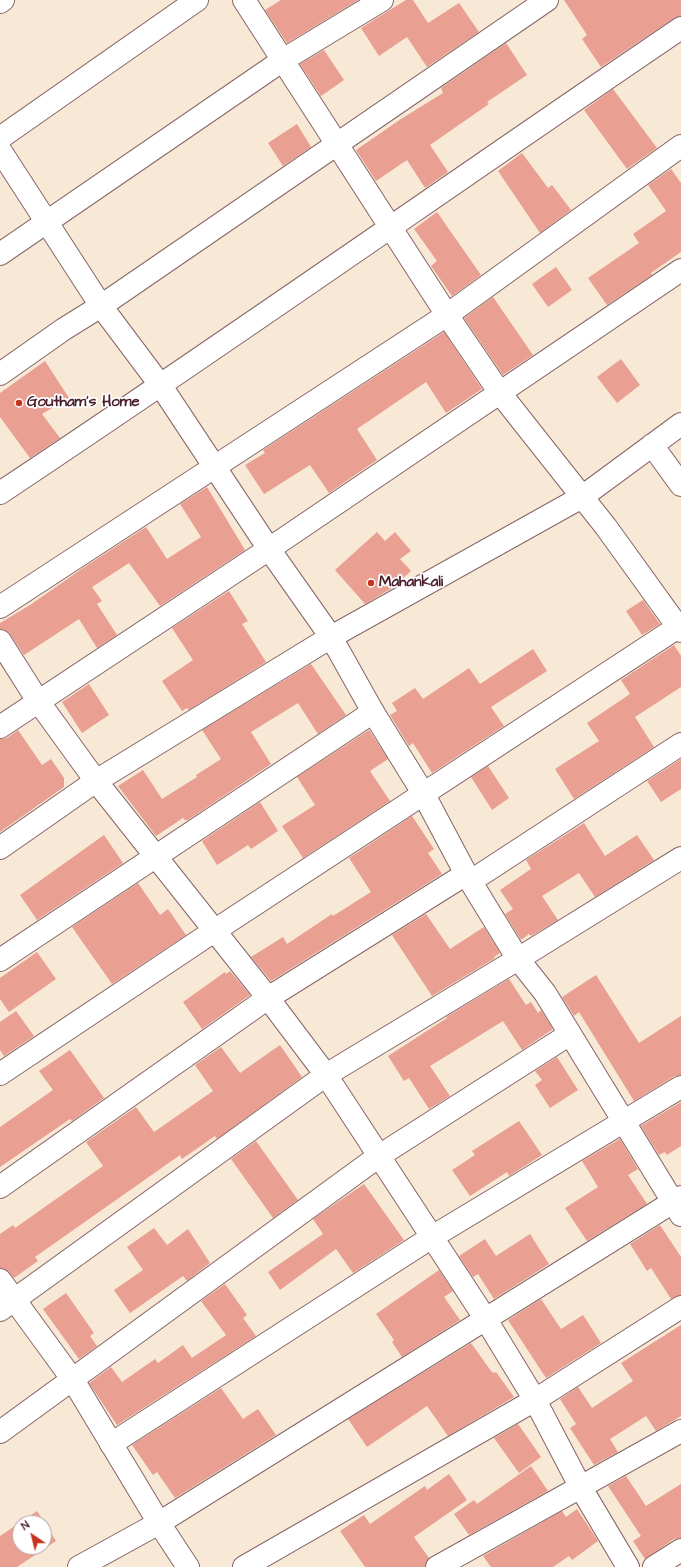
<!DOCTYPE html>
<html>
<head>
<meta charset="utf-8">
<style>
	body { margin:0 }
	#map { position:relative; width:681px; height:1567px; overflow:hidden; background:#f8e8d6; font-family:"Architects Daughter",sans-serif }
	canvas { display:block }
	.north { position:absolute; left:12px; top:1515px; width:40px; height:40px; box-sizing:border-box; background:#fff; border:1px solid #b7a5aa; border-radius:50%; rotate:325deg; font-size:11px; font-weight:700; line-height:16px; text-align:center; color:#4a1f2b }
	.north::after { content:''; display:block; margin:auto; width:14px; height:18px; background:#c8321e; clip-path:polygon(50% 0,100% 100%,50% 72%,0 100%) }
</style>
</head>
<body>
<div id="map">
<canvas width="681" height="1567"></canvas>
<div class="north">N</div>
</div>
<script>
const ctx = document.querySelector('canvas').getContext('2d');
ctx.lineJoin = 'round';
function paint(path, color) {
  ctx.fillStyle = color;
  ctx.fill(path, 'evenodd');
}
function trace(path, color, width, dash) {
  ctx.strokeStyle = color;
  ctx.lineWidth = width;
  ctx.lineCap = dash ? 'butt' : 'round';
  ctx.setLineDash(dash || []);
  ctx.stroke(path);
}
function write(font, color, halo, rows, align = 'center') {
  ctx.font = font + ' "Architects Daughter",sans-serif';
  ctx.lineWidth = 3.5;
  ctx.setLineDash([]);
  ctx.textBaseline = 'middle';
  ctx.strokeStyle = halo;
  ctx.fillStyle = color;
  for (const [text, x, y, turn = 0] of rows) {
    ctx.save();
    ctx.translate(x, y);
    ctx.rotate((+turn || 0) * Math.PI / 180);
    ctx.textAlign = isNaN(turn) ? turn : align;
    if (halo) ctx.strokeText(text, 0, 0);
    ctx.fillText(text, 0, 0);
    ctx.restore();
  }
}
const building = new Path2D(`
	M 281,0 L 358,0 L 287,43 L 265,10 Z
	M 406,0 L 413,0 L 428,23 L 459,3 L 479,32 L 427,67 L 407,37 L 379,56 L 361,28 Z
	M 564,0 L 681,0 L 681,16 L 674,18 L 601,67 L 582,39 L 587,35 Z
	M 506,43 L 527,75 L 487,102 L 489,104 L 430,145 L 448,172 L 425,188 L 407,160 L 376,181 L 356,150 L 401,119 L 443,93 L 441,88 Z
	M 324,50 L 344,80 L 321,96 L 300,64 Z
	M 613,89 L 657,148 L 627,169 L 584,110 Z
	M 297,124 L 311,147 L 283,166 L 268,143 Z
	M 522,153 L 548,188 L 552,185 L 571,210 L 540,233 L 498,171 Z
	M 671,169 L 681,183 L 681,252 L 651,273 L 652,275 L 607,305 L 588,278 L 639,243 L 633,234 L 666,211 L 648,185 Z
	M 437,212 L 481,275 L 452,296 L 431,266 L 437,261 L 414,229 Z
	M 556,267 L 572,290 L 548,307 L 532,284 Z
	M 493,297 L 533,355 L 503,375 L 464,318 Z
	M 444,332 L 482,389 L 446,413 L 426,382 L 357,429 L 377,460 L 355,475 L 329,493 L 310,465 L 264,494 L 245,465 L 265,453 L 263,450 Z
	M 621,359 L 640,385 L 617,403 L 597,377 Z
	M 45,361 L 69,398 L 42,414 L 60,438 L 30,458 L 0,417 L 0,393 Z
	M 207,487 L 245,550 L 160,606 L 129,563 L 92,587 L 102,601 L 97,604 L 117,635 L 97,648 L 79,619 L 24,655 L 10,634 L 6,630 L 0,629 L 0,623 L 30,605 L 86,566 L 146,527 L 167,559 L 201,537 L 180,504 Z
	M 377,532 L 385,541 L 395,532 L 411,551 L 400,559 L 411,571 L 392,588 L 365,604 L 335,570 Z
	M 229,591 L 248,621 L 242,624 L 266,662 L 189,710 L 187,708 L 182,711 L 162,681 L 193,660 L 172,628 Z
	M 643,600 L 660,624 L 642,635 L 626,611 Z
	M 674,645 L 681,656 L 681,687 L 635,717 L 654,747 L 574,799 L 555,769 L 599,741 L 587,723 L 630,694 L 621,680 Z
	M 533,649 L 547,671 L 491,707 L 504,726 L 432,773 L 413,743 L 409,746 L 390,715 L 397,711 L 392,703 L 415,688 L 423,699 L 469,668 L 480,684 Z
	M 311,664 L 346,715 L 318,734 L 298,703 L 251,732 L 271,764 L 188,820 L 185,820 L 183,818 L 156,836 L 118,786 L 143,770 L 162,799 L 197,777 L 196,775 L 221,759 L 202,730 Z
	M 89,684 L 109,715 L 82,733 L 62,702 Z
	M 18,730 L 42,765 L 51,759 L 64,778 L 64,787 L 0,832 L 0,739 L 7,738 Z
	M 369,730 L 388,759 L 370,771 L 390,801 L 303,858 L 282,826 L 315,805 L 297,777 Z
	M 681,759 L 681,789 L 661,802 L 647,781 Z
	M 488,766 L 509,798 L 492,810 L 471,777 Z
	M 260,802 L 278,831 L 251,849 L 248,845 L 217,865 L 202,841 Z
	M 412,816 L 434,849 L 428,853 L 442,874 L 271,981 L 251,957 L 283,937 L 287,944 L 332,914 L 333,916 L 371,892 L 349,858 Z
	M 584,823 L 605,856 L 637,835 L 654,860 L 595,897 L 579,873 L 542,896 L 558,920 L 531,936 L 529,934 L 521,940 L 505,914 L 513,909 L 500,890 L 531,869 L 526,860 Z
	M 104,835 L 123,863 L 37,920 L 20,895 Z
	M 138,883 L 160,915 L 168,909 L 186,935 L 112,984 L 72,927 Z
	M 426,914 L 450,949 L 484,927 L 500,953 L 494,957 L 495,958 L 432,996 L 392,935 Z
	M 37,952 L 56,979 L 9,1012 L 0,999 L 0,978 Z
	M 230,971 L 250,995 L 202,1029 L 183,1002 L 225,972 L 226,974 Z
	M 596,975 L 639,1043 L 681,1016 L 681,1075 L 675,1076 L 634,1101 L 579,1012 L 574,1016 L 562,997 Z
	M 509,979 L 526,1005 L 531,1002 L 538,1013 L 541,1010 L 553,1029 L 522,1050 L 503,1021 L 448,1055 L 430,1066 L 450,1096 L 429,1109 L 409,1078 L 404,1081 L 388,1056 L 447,1018 L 446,1017 Z
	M 16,1011 L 34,1036 L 4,1056 L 0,1050 L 0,1022 Z
	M 280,1045 L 302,1077 L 217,1139 L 215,1136 L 182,1159 L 180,1155 L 35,1257 L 38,1261 L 14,1278 L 5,1269 L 0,1268 L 0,1234 L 13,1225 L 15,1228 L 103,1166 L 86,1142 L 136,1107 L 154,1132 L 213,1091 L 195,1065 L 221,1047 L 240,1073 Z
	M 70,1050 L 104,1098 L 72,1121 L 70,1119 L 0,1167 L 0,1127 L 53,1090 L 39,1071 Z
	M 557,1057 L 578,1090 L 550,1108 L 535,1085 L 542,1080 L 535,1071 Z
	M 681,1102 L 681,1146 L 667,1155 L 665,1152 L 659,1155 L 641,1126 Z
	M 519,1121 L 542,1155 L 509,1176 L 507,1172 L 470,1196 L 452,1170 L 475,1155 L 472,1151 Z
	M 620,1139 L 638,1169 L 628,1175 L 647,1204 L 587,1241 L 565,1208 L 598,1187 L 582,1161 Z
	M 256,1141 L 298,1200 L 273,1218 L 231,1159 Z
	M 364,1184 L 404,1240 L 353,1273 L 336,1249 L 280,1290 L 268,1272 L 323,1234 L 313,1219 Z
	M 660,1225 L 681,1257 L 681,1295 L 671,1299 L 651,1268 L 647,1271 L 630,1244 Z
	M 154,1228 L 167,1245 L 188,1229 L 210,1263 L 187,1281 L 183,1276 L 130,1313 L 114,1290 L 143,1270 L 127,1247 Z
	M 530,1234 L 549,1264 L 494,1299 L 478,1274 L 473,1277 L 459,1256 L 485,1239 L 496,1256 Z
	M 439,1270 L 453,1291 L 444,1297 L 460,1320 L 402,1357 L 392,1342 L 394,1340 L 376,1314 Z
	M 225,1284 L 247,1315 L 243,1318 L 256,1336 L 117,1425 L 89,1383 L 111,1367 L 122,1382 L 155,1359 L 158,1363 L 183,1345 L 192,1358 L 226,1335 L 201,1301 Z
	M 66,1293 L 94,1333 L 90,1336 L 97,1346 L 79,1359 L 43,1309 Z
	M 541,1299 L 561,1329 L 583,1315 L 601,1343 L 546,1378 L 508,1320 Z
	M 681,1325 L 681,1416 L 656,1431 L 646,1416 L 610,1439 L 618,1452 L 594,1465 L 570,1428 L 576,1424 L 560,1399 L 578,1387 L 592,1408 L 633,1381 L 621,1363 Z
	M 471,1343 L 491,1371 L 494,1373 L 496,1372 L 514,1397 L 448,1436 L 427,1406 L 367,1447 L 348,1419 Z
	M 221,1388 L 243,1419 L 258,1409 L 276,1435 L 175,1498 L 157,1472 L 153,1475 L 132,1445 Z
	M 518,1424 L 541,1457 L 519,1473 L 494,1438 Z
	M 531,1466 L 548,1491 L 469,1535 L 454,1514 L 474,1500 L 477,1504 Z
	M 449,1474 L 467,1500 L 414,1537 L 429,1558 L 425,1567 L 365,1567 L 340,1531 L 364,1515 L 370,1524 L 425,1486 L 427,1490 Z
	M 626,1476 L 646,1506 L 681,1484 L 681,1538 L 674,1539 L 645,1559 L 633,1541 L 641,1536 L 608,1486 Z
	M 577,1509 L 598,1541 L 572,1560 L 569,1556 L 553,1567 L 491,1567 L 483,1556 L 562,1511 L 566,1517 Z
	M 37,1511 L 56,1541 L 17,1567 L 0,1567 L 0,1536 ZM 20,1523 L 44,1523 L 44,1547 L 20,1547 Z`);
const minor = new Path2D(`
	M 244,0 L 447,315 L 500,393 L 606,527 L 681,631
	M 0,2 L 3,0
	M 0,138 L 197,0
	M 0,254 L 283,60 L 382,0
	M 0,374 L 64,329 L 101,306 L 547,0
	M 652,445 L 681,485
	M 0,493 C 229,341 454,182 681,28
	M 0,607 L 447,315 L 681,146
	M 0,641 L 38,701 L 96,781 L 268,998 L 326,1075 L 485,1318 L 535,1400 L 581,1488 L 628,1567
	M 0,727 L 269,549 L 681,270
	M 0,848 L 96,781 L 331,637 L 582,497 L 681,424
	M 471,881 L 681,744
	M 0,960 L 373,712
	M 0,1074 L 214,931 L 678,627
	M 0,1187 L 268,998 L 466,874
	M 0,1310 L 326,1075 L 518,959 L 681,858
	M 0,1432 L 379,1156 L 570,1034
	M 111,1444 L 432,1237 L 681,1087
	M 79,1567 L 159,1523 L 681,1197
	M 244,1567 L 535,1400 L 681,1307
	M 437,1567 L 681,1431
	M 654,1567 L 681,1550`);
const tertiary = new Path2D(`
	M 0,150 L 101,306 L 161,386 L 269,549 L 331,637 L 373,712 L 423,793 L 466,874 L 518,959 L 545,993 L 681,1215
	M 0,1280 L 73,1380 L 159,1523 L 188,1567`);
const markers = [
	[19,403,4,"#c8321e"],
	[371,583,4,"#c8321e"]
];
const poiNames = [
	["Goutham's Home",27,403],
	["Mahankali",379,583]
];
paint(building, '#e99f91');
trace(minor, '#876567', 24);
trace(tertiary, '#876567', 24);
trace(minor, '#fff', 22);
trace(tertiary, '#fff', 22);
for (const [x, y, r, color] of markers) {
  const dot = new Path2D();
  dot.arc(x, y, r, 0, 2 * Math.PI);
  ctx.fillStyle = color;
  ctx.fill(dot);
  trace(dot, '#fff', 1.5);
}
write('bold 15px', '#4a1f2b', '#fff', poiNames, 'left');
</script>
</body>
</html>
